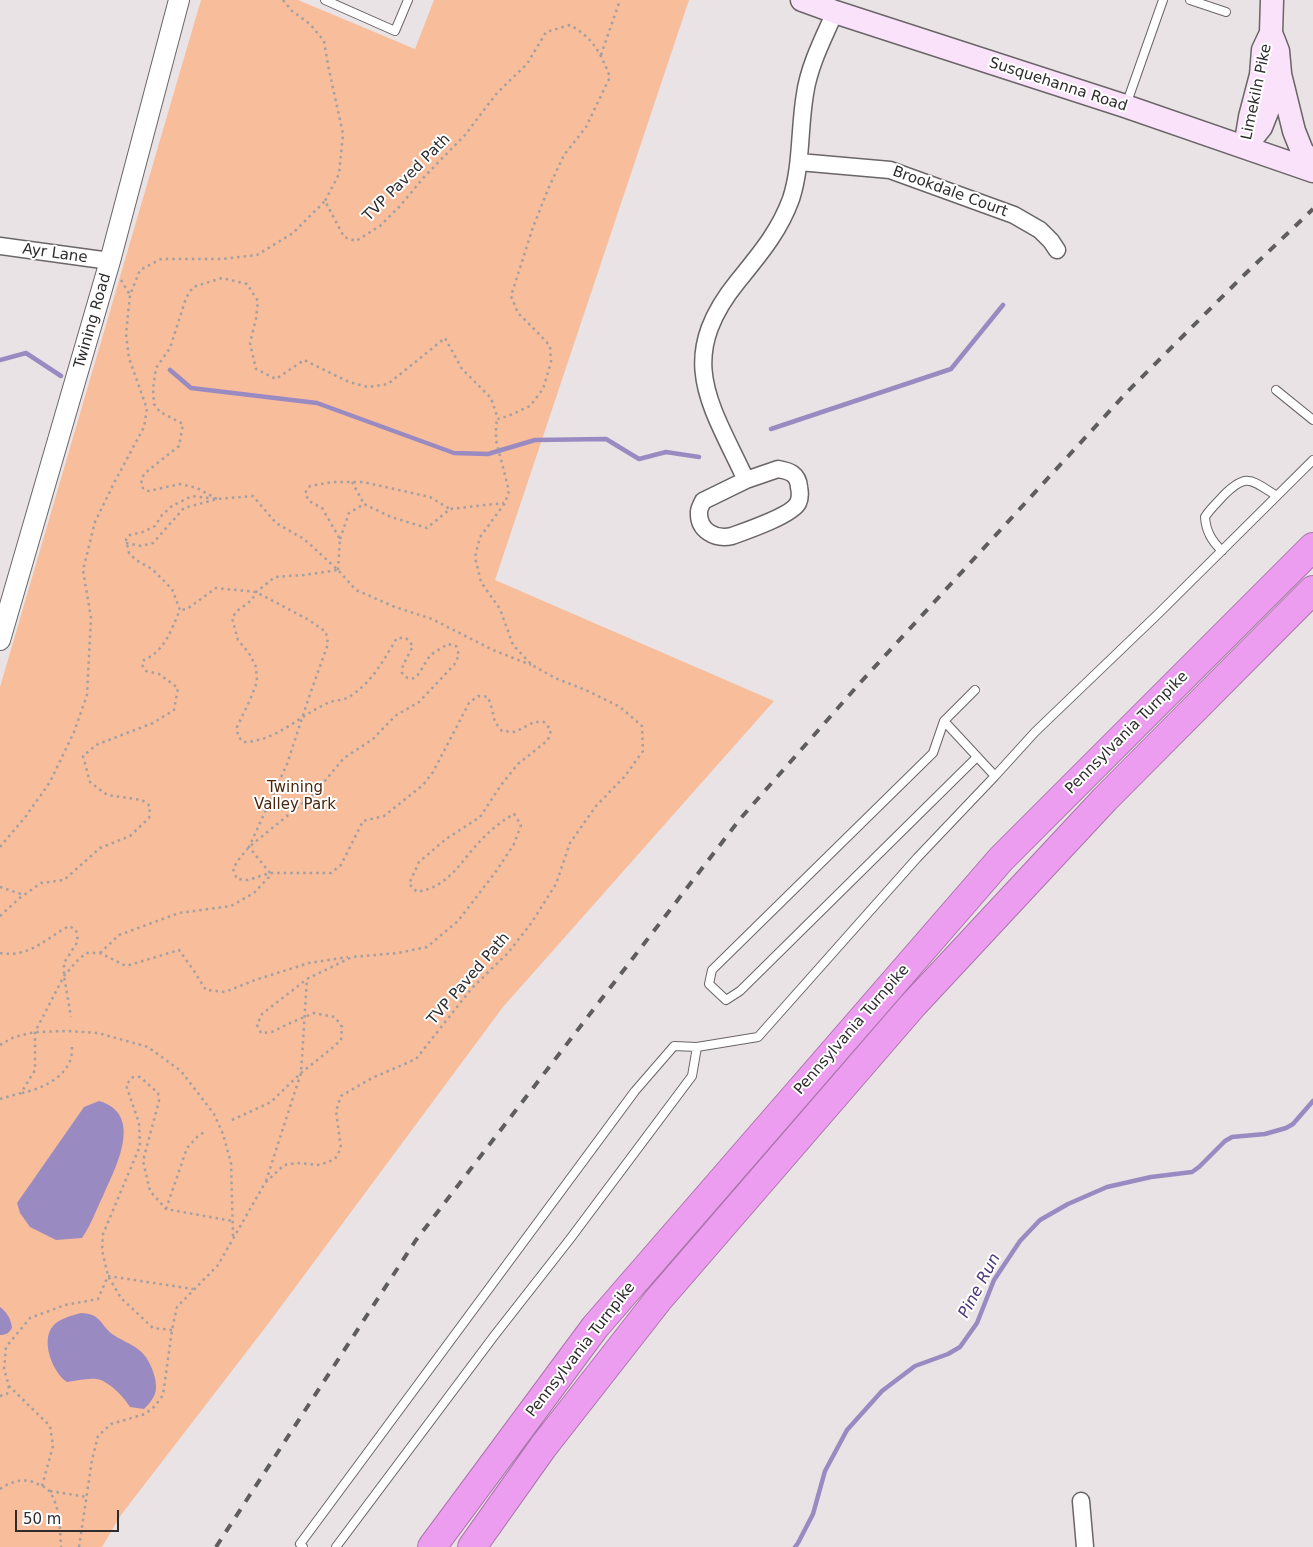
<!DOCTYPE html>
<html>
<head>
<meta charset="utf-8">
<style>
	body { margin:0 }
	#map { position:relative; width:1313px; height:1547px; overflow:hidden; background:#e9e3e5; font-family:"DejaVu Sans",sans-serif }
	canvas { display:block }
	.scale { position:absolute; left:15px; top:1510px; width:104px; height:22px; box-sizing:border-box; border:2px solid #2e2c2c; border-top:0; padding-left:6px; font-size:15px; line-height:18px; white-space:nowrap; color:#2e2c2c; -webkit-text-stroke:4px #fff; paint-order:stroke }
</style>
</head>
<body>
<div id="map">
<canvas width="1313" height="1547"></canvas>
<div class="scale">50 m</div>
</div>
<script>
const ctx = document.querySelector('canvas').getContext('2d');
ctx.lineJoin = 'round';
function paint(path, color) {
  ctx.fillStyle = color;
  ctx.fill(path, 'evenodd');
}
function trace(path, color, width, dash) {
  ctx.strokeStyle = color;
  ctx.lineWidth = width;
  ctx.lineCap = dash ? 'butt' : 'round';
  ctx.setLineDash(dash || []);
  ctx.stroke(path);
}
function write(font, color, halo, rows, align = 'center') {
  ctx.font = font + ' "DejaVu Sans",sans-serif';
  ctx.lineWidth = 4;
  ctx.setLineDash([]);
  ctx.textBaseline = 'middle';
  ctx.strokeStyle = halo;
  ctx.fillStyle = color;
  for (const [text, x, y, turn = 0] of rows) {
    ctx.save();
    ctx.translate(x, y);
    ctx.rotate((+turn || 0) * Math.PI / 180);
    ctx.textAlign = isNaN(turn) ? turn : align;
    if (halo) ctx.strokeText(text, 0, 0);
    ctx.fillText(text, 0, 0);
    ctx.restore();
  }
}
const green = new Path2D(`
	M 201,0 L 298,0 L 415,49 L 434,0 L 689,0 L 495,580 L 774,701 L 503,1007 L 268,1324 L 121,1515 L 102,1547 L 0,1547 L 0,687 Z`);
const water = new Path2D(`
	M 99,1101 C 145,1114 115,1169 103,1196 C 96,1210 91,1225 82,1238 L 56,1240 L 30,1227 L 20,1213 L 17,1203 L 84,1107 Z
	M 0,1307 C 7,1312 11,1319 12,1328 C 9,1333 6,1335 0,1335 Z
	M 81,1313 C 101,1314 99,1323 112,1334 C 120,1340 131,1343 139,1350 C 149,1357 157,1377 156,1389 C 155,1397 150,1403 144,1409 L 130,1407 C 124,1397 108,1380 96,1379 C 87,1378 76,1381 67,1382 C 53,1373 40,1341 53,1326 C 60,1318 71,1316 81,1313 Z`);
const stream = new Path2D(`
	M 0,360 L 26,353 L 61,376
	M 170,370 L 191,388 L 317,403 L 454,453 L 488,454 L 535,440 L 606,439 L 639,459 L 666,452 L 699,457
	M 771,429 L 951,369 L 1003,305
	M 795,1547 L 798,1543 L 813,1514 L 825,1471 L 847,1430 L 882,1391 L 915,1366 L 948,1354 L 960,1347 L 977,1323 L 994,1280 L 1020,1241 L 1040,1220 L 1068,1204 L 1107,1187 L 1151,1177 L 1192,1172 L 1199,1167 L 1225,1141 L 1232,1137 L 1265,1134 L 1286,1128 L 1293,1124 L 1313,1101`);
const path = new Path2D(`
	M 283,0 L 292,11 L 310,24 L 324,41 L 328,65 L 343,134 L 339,174 L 325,201
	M 601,55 L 620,0
	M 121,280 L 130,295
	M 352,482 L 364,504
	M 217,499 L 197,488 L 180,484 L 149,491 L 144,490 C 140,483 141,479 145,473 L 179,446 L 183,424 L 160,412 L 154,404 L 153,389 L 156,368 L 170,348 L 186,298 L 193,287 L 222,278 L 247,284 L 258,301 L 256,319 L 250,343 L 256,369 L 276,379 L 304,360 L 349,382 L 368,387 L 388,384 L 445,338 L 462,369 L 491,398 L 498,419
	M 340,539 L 349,513 L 364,504 L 391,517 L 427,528 L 450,509 L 504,503
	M 126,543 L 141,546 L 153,543 L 184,508 L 217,499 L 253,496 L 276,523 L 304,539 L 338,570 L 356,590 L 395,607 L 432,619 L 493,650 L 531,665
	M 338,570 L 340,539 L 322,508 L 309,501 L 305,493 L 310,486 L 333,482 L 363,482 L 430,497 L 450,509
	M 0,847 L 26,816 L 50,782 L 74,732 L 87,695 L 91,618 L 83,570 L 95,522 L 114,483 L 144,427 L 147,409 L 129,358 L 126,334 L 130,295 L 140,270 L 161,259 L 222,259 L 257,255 L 293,233 L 325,201 L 344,237 L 356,241 L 380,226 L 400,206 L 425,176 L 465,135 L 497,93 L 527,64 L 546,32 L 570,25 C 594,39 600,52 610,77 L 586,127 L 564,155 L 549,187 L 533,227 L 511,296 L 518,313 L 539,334 L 550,346 L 551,362 L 543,389 L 530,406 L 508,416 L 498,419
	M 0,887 L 24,895 L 41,883 L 64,880 L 100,848 L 130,836 L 149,818 L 150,806 L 142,800 L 107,795 L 90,782 L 83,756 L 96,745 L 153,723 L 174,710 L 178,688 L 159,674 L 146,671 L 142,665 L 144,660 C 165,651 171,630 180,610 L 172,589 L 152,569 L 136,560 L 129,553 L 126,539 L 130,535 L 143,532 L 155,526 L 162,515 L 172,506 L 192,496 L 216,499
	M 0,916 L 23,895
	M 0,953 C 29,958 45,939 69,926 L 76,930 L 78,941 L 64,963 L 64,976 L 71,1017
	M 100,953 L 119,935 L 179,913 L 231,906 L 254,893 L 269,877 L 270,873 L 249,847 L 287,764 L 309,697 L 328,644 L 326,632 L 309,620 L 256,592 L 216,588 L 187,609 L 180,610
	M 0,1045 L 14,1037 L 35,1032 L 67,1031 L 98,1033 L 148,1047 L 181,1071 L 214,1114 L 223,1134 L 231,1163 L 233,1236
	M 22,1093 C 40,1089 62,1080 70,1061 C 72,1057 72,1050 72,1045
	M 0,1099 L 21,1093 L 35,1070 L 35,1032 L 64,976 L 76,962 L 86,953 L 100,953 L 126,966 L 179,950 L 194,971 L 206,990 L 225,992 L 255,980 L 309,963 L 348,957
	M 232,1120 L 271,1102 L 301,1073 L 331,1049 L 341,1040 L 342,1027 L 335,1017 L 314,1013 L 288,1024 L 272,1032 L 261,1033 L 257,1025 L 262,1014 L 307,979 L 352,957 L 398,953 L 427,947 L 458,921 L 497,870 L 514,844 L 521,825 L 514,814 C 503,820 492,829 483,838 C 461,860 451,886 417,892 L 409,884 L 419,862 L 446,839 L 480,817 L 501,785 L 518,764 L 548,740 L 551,730 L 544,722 L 534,722 L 515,732 L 502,731 L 495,722 L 492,709 L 488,697 L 478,696 L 469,703 L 433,772 L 423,785 L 384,816 L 363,821 L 341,865 L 331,873 L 270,873 L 248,880 L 237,879 L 233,869 L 239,859 L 249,847 L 314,794 L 344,758 L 373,739 L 395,716 L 419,702 L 454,665 L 459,655 L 456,646 L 448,644 C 442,648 435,651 430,656 C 422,665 416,690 402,673 L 403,665 L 413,646 L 406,638 L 397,638 C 384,659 373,681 352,695 C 346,700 337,700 330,702 C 301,714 276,742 243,742 L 238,736 L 237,727 L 250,700 L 257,682 L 256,667 L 249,653 L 238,640 L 232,618 L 237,611 L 252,600 L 256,592 L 275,577 L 304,575 L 338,570
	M 266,1181 L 301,1073 L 307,979
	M 166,1209 L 187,1148 L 198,1136 L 206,1131
	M 108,1276 L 193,1289
	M 172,1330 L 153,1328 L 121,1298 L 108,1276 L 102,1250 L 103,1234 L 140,1146 L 139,1123 L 126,1085 L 133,1077 L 140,1077 L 158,1093 L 159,1101 L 143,1161 L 150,1191 L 166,1209 L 232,1221
	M 0,1396 L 7,1394 L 9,1386
	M 42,1486 L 53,1446 L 50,1426 L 9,1386 L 4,1369 L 6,1347 L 30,1318 L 65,1305 L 98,1299 L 108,1276
	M 0,1489 C 10,1482 22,1478 33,1482 C 39,1485 47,1487 50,1492 C 60,1507 60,1530 61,1547
	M 50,1491 L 87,1497
	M 79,1547 L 92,1460 L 98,1436 L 111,1424 L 145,1414 L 155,1406 L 163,1395 L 172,1330 L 177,1307 L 218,1265 L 265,1183 L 284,1165 L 297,1163 L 320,1165 L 335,1159 L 341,1148 L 336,1111 L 341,1096 L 372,1078 L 416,1059 L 472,988 L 508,953 L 532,922 L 556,884 L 570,843 L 596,806 L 625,776 L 643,751 L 642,726 L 620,707 L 588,691 L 555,678 L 532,665 L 513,645 L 500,609 L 481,582 L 475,557 L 480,537 L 505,503 L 509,491 L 496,440 L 496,426 L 497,419`);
const service = new Path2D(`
	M 325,0 L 395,31 L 408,0
	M 1190,0 L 1226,12
	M 1126,105 L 1163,0
	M 1276,390 L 1313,420
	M 1222,551 C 1212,541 1206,532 1205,517 C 1210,509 1217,503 1223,496 C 1247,472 1251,480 1277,496
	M 975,690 L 944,721 L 995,776 L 1035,732 L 1159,613 L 1313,460
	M 944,721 L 933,753 L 712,970 L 709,984 L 726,1000 L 740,991 L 977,757
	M 303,1547 L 300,1544 L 635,1091 L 674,1046 L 697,1047 L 758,1037 L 917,858 L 995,776
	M 336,1547 L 494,1336 L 570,1239 L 692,1076 L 697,1047`);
const minor = new Path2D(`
	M 799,162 L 890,170 L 1014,215 L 1040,230 L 1051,241 L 1057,250
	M 0,246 L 110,261
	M 778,469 C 790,471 798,474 799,487 C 800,492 800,499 798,503 C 792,515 746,531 732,536 C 716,540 698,531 699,512 C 699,508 702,504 703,501 L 746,480 Z
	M 746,480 C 710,403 675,359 738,281 C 759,255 779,232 791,199 C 802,165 799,129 805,94 C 809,66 823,39 835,12
	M 1081,1501 L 1085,1547`);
const tertiary = new Path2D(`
	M 0,640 L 110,261 L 179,0`);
const secondary = new Path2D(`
	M 802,0 L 835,12 L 1125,106 L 1313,171
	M 1280,74 L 1294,131 L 1302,151 L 1313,164
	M 1253,137 L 1261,127 L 1271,102 L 1280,73 L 1278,51 L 1271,33
	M 1245,147 L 1250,117 L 1261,75 L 1263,50 L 1271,33 L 1272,0`);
const motorway = new Path2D(`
	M 432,1547 L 595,1327 L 1001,859 L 1313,547
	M 472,1547 L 543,1447 L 658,1300 L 913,1005 L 1105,799 L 1313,590`);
const rail = new Path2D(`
	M 216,1547 L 416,1240 L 740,819 L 859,684 L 1128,391 L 1242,277 L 1313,209`);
const streetNames = [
	["Susquehanna Road",1058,85,18],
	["Limekiln Pike",1257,92,-78],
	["TVP Paved Path",407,178,-45],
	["Brookdale Court",950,192,20],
	["Ayr Lane",55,254,8],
	["Twining Road",93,321,-74],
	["Pennsylvania Turnpike",1127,733,-45],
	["TVP Paved Path",469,979,-49],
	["Pennsylvania Turnpike",852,1030,-49],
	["Pennsylvania Turnpike",581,1350,-52]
];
const parkNames = [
	["Twining",295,788],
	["Valley Park",295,805]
];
const waterNames = [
	["Pine Run",980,1286,-62]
];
paint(green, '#f8bd9b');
paint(water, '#9a8ac2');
trace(stream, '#9a8ac2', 4.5);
trace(service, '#6a6567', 10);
trace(minor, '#6a6567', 19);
trace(tertiary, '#6a6567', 22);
trace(secondary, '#6a6567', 25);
trace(motorway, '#aa75ab', 30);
trace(path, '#a4a0a1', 2.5, [2.5, 4]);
trace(service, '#fff', 8);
trace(minor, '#fff', 16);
trace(tertiary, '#fff', 20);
trace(secondary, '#fae2fa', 22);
trace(motorway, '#ed9def', 28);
trace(rail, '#605d5d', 4, [9, 9]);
write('15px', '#2e2c2c', '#fff', streetNames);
write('15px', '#4a250b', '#fff', parkNames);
write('italic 16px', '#4c3479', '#fff', waterNames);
</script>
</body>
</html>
